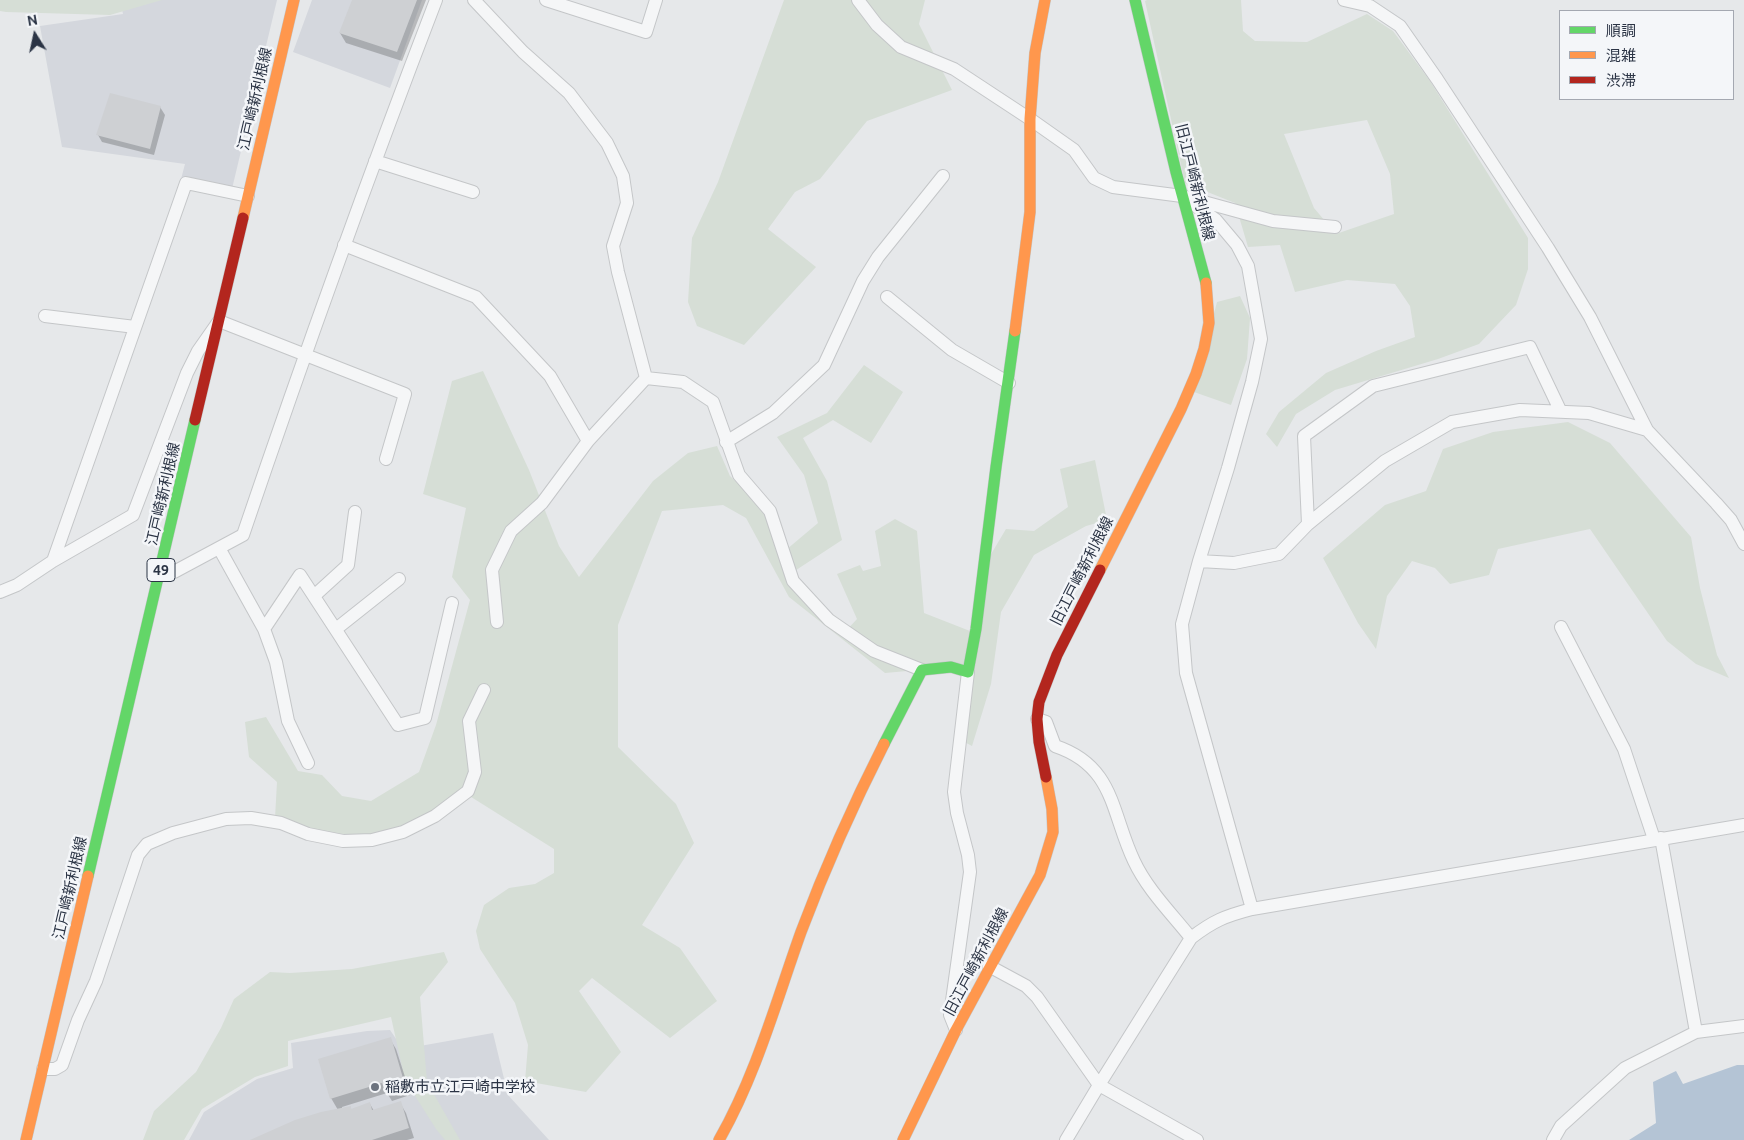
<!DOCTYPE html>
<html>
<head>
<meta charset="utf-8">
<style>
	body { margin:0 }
	#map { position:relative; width:1744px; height:1140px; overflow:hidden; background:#e6e8ea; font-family:Ubuntu,"Noto Sans JP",sans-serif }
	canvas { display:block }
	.legend { position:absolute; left:1559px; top:10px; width:175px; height:90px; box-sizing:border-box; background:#f4f6f9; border:1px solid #a4a8b1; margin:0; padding:6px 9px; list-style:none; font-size:15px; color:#2b3445 }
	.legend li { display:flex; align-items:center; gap:10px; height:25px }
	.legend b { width:25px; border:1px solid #a4a8b1 }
	.north { position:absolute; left:10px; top:10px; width:50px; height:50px; -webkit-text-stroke:4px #f4f6f9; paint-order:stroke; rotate:350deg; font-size:14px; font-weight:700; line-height:20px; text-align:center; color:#2b3445 }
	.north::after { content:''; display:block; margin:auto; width:18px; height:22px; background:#2b3445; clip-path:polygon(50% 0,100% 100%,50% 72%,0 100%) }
</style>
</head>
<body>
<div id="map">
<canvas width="1744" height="1140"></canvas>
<ul class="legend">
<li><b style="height:6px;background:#63d668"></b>順調</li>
<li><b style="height:6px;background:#ff974d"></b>混雑</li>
<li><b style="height:6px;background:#b3261e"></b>渋滞</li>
</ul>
<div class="north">N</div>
</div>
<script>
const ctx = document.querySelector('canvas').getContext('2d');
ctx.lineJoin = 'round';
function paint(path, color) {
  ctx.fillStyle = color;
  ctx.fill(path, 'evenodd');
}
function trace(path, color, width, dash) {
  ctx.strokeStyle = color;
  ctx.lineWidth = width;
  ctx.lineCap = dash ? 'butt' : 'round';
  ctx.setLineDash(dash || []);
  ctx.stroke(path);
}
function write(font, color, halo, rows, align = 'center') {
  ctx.font = font + ' Ubuntu,"Noto Sans JP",sans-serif';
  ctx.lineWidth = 5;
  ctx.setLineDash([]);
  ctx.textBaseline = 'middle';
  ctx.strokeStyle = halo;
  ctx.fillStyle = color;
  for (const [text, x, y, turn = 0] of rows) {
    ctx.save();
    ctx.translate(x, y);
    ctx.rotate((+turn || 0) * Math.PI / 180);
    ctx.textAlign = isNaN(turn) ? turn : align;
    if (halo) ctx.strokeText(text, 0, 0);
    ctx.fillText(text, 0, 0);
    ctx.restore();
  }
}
const built = new Path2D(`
	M 120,0 L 277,0 L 231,193 L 180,183 L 185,164 L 62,147 L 40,26 L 123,14 Z
	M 312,0 L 422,0 L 390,88 L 293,52 Z
	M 390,1030 L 403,1049 L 493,1033 L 508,1095 L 549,1140 L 189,1140 L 204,1112 L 257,1079 L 293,1068 L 291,1043 L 367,1031 Z`);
const green = new Path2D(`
	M 0,0 L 162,0 L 110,15 L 6,12 L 0,11 Z
	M 784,0 L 925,0 L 919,24 L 952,90 L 867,121 L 820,179 L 795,192 L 768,229 L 816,267 L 744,345 L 697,326 L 688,302 L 692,238 L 718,182 Z
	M 1147,0 L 1241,0 L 1243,31 L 1255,41 L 1307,42 L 1367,14 L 1393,31 L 1430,81 L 1528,238 L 1528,269 L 1516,305 L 1479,344 L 1438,359 L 1335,390 L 1296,414 L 1277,447 L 1266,434 L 1279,412 L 1326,373 L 1376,351 L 1415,337 L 1410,306 L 1395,284 L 1347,280 L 1295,292 L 1280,245 L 1248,247 L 1235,203 L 1185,183 L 1145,1 ZM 1367,120 L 1390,174 L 1394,214 L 1336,234 L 1314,208 L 1284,134 Z
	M 1240,296 L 1250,318 L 1247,359 L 1231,405 L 1194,392 L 1217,302 Z
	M 864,365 L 903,392 L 871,443 L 833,420 L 803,438 L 827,481 L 842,540 L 787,576 L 844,633 L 857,619 L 837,574 L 860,565 L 863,571 L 881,566 L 875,531 L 895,519 L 917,531 L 924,613 L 970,631 L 981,571 L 1006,529 L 1034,531 L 1068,507 L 1060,469 L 1095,460 L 1107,520 L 1086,526 L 1034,555 L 1001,612 L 991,684 L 972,746 L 955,737 L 968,672 L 951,667 L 885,673 L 789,597 L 746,518 L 723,505 L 662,511 L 618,625 L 618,747 L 676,804 L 694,843 L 642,925 L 680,948 L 717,1001 L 670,1038 L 592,978 L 579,991 L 621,1052 L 586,1092 L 525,1081 L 528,1045 L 515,1003 L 480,949 L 476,931 L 484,905 L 509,888 L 535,884 L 554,873 L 554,849 L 460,790 L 455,804 L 365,845 L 275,818 L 277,782 L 249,757 L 245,722 L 266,717 L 298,771 L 322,775 L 342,796 L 371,801 L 419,772 L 436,725 L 470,600 L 452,577 L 466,508 L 423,494 L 452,381 L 483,371 L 529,470 L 559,546 L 579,577 L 653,481 L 688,453 L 717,446 L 730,476 L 771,515 L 780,555 L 818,523 L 804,475 L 777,437 L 827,413 Z
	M 1568,422 L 1610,443 L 1691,537 L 1700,588 L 1717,655 L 1729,678 L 1696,664 L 1667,641 L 1590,529 L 1498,549 L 1489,575 L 1450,584 L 1435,568 L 1412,561 L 1387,596 L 1376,649 L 1358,623 L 1323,558 L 1385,505 L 1426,491 L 1443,449 L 1493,432 Z
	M 444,952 L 448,962 L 420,997 L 427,1082 L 460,1140 L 445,1140 L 436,1129 L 405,1080 L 391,1017 L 288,1041 L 288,1066 L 255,1077 L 202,1109 L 184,1140 L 143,1140 L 154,1111 L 196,1072 L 221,1028 L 234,999 L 270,972 L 290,973 L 352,969 Z`);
const water = new Path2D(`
	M 1737,1065 L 1744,1065 L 1744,1140 L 1629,1140 L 1656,1123 L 1653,1082 L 1676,1071 L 1683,1084 Z`);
const shadow = new Path2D(`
	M 353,0 L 426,0 L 402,61 L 346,43 L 340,33 Z
	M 160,107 L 165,115 L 154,155 L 102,142 L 98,135 Z
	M 390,1039 L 396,1049 L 407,1083 L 385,1090 L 385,1092 L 407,1086 L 410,1095 L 392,1101 L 387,1093 L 342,1107 L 342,1109 L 350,1107 L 352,1110 L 370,1104 L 374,1111 L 400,1103 L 406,1113 L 414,1138 L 407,1140 L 253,1140 L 338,1110 L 331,1098 Z`);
const building = new Path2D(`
	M 352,0 L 417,0 L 397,52 L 339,33 Z
	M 110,93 L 161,106 L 150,149 L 96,135 Z
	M 391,1037 L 405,1085 L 385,1091 L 382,1083 L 330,1099 L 318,1059 Z
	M 401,1101 L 409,1128 L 372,1140 L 250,1140 L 295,1120 L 321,1112 L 351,1106 L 351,1109 L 370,1102 L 372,1110 Z`);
const street = new Path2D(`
	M 474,0 L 523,52 L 569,93 L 607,143 L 623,176 L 627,203 L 613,246 L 618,272 L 646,378 L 588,441 L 542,503 L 511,531 L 492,570 L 497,622
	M 546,0 L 646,32 L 656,0
	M 858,0 L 877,25 L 901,47 L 954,69 L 1030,119 L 1074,150 L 1094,178 L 1113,187 L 1182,196 L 1273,221 L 1335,227
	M 1344,0 L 1370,6 L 1400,26 L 1437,79 L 1548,248 L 1590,317 L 1647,430
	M 375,161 L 473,192
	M 1182,196 L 1216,220 L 1237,245 L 1248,266 L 1261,339 L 1252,382 L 1228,468 L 1199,561 L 1182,624 L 1186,673 L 1252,909
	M 344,245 L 476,297 L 550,376 L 588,441
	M 887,297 L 952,350 L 1009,383
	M 45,316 L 135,327
	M 646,378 L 683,382 L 713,402 L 739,475 L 770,511 L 793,581 L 829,620 L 874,651 L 922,670
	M 726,442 L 773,413 L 824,365 L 863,281 L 878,257 L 943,176
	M 1308,524 L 1304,436 L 1373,386 L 1530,347 L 1560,410
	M 219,548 L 264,629 L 276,662 L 288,721 L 308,763
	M 53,561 L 186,183 L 248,196
	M 1199,561 L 1234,563 L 1279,554 L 1308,524 L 1385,461 L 1452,422 L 1520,410 L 1589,413 L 1647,430 L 1716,503 L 1731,520 L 1744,544
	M 160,572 L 174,572 L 243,535 C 304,355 368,177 436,0
	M 0,592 L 17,585 L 53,561 L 133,515 L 187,373 L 198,351 L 219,321 L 405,394 L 386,459
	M 314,596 L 348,565 L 355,512
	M 1561,627 L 1624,749 L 1654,839
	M 264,629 L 300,575 L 398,725 L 425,718 L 452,603
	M 336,629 L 399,579
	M 1037,719 L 1046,722 L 1055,746 C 1115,766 1111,813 1134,861 C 1147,889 1171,913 1191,938
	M 1661,838 L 1696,1032
	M 989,966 L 1026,986 L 1037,997 L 1099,1085 L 1197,1140
	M 956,1030 L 950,1015 L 970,872 L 968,855 L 957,813 L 954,792 L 968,672
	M 43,1069 L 55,1069 L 62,1065 L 78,1020 L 96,981 L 138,855 L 147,844 L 173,833 L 226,819 L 251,818 L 281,823 L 308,834 L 343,841 L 372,840 L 403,832 L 435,816 L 468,791 L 475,772 L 469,721 L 484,690
	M 1066,1140 L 1099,1085 L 1191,938 C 1213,921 1225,916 1252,909 L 1744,825
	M 1553,1140 L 1561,1126 L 1625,1068 L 1696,1032 L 1744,1026`);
const fast = new Path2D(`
	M 1135,0 L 1176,172 L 1206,283
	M 884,744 L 922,670 L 951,667 L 968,672 L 976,629 L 996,467 L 1015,331
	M 88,876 L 195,420`);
const slow = new Path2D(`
	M 243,218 L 294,0
	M 1015,331 L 1030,212 L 1030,119 L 1035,53 L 1045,0
	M 1100,570 L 1181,409 L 1196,374 L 1204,349 L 1209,323 L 1206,283
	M 26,1140 L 88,876
	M 719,1140 C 756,1075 776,1002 801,932 C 825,868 853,805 884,744
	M 903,1140 L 956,1030 L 1040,875 L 1053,832 L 1052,809 L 1046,777`);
const jam = new Path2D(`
	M 195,420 L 243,218
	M 1046,777 L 1039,742 L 1037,719 L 1039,702 L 1057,655 L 1100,570`);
const markers = [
	[375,1087,5,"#6c737f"]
];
const shields = [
	[161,570,28]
];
const shieldNames = [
	["49",161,570]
];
const streetNames = [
	["江戸崎新利根線",255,99,-77],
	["旧江戸崎新利根線",1195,182,76],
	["江戸崎新利根線",163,494,-77],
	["旧江戸崎新利根線",1082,571,-63],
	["江戸崎新利根線",70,888,-77],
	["旧江戸崎新利根線",976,962,-62]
];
const poiNames = [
	["稲敷市立江戸崎中学校",385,1087]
];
paint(built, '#d4d7dd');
paint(green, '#d6ded6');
paint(water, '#b4c4d5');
paint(shadow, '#0003');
paint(building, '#ced0d3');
trace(street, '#c4c6c8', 14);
trace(fast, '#c4c6c8', 12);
trace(slow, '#c4c6c8', 12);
trace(jam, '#c4c6c8', 12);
trace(street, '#f5f6f7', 12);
trace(fast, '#63d668', 11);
trace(slow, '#ff974d', 11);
trace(jam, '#b3261e', 11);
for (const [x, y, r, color] of markers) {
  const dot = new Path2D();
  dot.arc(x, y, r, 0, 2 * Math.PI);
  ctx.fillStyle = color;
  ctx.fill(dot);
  trace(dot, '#f4f6f9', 2);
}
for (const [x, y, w] of shields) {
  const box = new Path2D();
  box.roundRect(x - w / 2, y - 11.5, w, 23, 4);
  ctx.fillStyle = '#f4f6f9';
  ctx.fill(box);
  trace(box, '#2b3445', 1);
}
write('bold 14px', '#2b3445', null, shieldNames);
write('15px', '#2b3445', '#f4f6f9', streetNames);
write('15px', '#2b3445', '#f4f6f9', poiNames, 'left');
</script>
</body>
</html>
